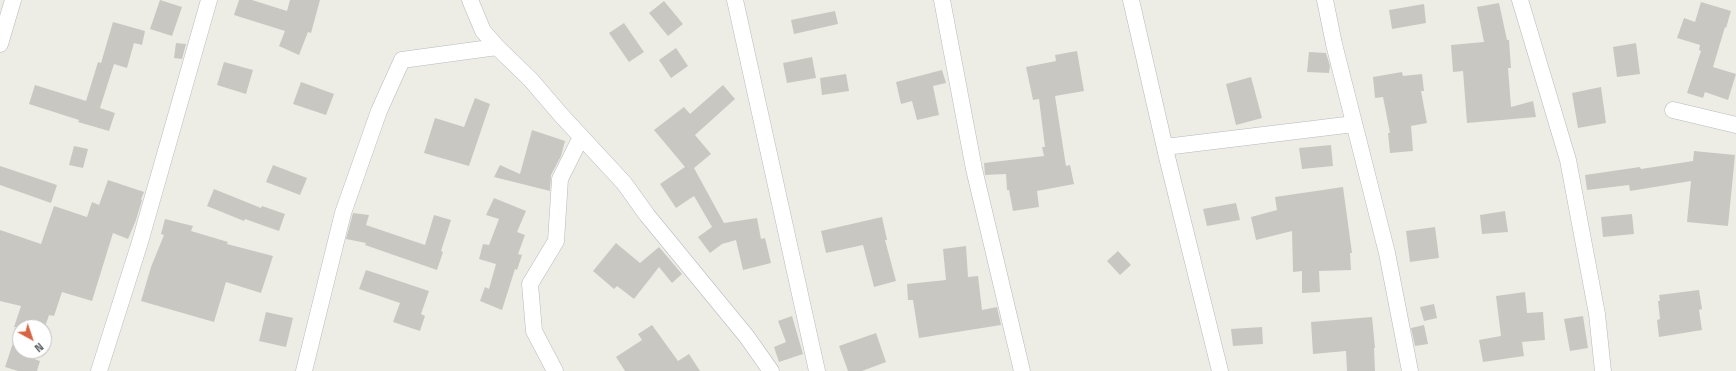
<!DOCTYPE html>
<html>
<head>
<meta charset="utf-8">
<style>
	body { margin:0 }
	#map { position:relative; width:1736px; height:371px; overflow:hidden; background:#edede5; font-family:"Titillium Web",sans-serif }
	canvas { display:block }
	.north { position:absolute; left:12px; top:319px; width:40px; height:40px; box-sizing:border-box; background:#fff; border:1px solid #bebfc1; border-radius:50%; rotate:140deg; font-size:11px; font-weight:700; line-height:16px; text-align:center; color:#5d5f64 }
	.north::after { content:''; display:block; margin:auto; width:14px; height:18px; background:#d56544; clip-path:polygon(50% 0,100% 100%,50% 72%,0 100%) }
</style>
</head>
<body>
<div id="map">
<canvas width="1736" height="371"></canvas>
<div class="north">N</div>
</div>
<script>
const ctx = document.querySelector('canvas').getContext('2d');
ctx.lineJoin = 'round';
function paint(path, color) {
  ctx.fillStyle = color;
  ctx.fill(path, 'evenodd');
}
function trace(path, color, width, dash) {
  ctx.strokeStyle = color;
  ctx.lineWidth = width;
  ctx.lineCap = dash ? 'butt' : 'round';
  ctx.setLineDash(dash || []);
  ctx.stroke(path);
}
const building = new Path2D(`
	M 160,0 L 182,7 L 172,36 L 150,29 Z
	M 239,0 L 252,0 L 287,11 L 290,0 L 320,0 L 311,33 L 308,32 L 299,55 L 279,46 L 285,31 L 234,15 Z
	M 664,1 L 683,24 L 668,36 L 649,13 Z
	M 1701,2 L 1731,11 L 1726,28 L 1725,27 L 1713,67 L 1736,74 L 1728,100 L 1705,92 L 1703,98 L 1687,93 L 1701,51 L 1699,50 L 1700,45 L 1677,38 L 1684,18 L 1695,22 Z
	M 1499,3 L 1507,40 L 1509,40 L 1511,68 L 1508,68 L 1511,107 L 1533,101 L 1536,117 L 1467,123 L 1463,71 L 1453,72 L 1451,45 L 1484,42 L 1477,7 Z
	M 1424,4 L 1426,23 L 1392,29 L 1389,10 Z
	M 835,11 L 838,24 L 794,34 L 791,20 Z
	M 113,22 L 145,31 L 142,45 L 134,43 L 127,68 L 114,64 L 100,108 L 115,113 L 109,131 L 78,122 L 79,120 L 29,104 L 35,85 L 86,101 L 98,62 L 101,63 Z
	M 624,23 L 644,52 L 629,62 L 609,33 Z
	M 176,43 L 186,44 L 182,59 L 174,58 Z
	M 1636,43 L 1640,74 L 1617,77 L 1613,47 Z
	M 676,48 L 688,66 L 671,78 L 659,60 Z
	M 1077,51 L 1084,91 L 1055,96 L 1066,166 L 1070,165 L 1074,184 L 1037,191 L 1039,207 L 1013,211 L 1009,190 L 1007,190 L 1006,174 L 985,175 L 984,163 L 1044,156 L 1042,147 L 1045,147 L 1039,99 L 1033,100 L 1026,67 L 1056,61 L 1055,55 Z
	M 1309,52 L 1326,53 L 1330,66 L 1329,73 L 1307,72 Z
	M 812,57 L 816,78 L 787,83 L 783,63 Z
	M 224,62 L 253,70 L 246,94 L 217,85 Z
	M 942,70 L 946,83 L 933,86 L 939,115 L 917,120 L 912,101 L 901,104 L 896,82 Z
	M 1402,72 L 1403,76 L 1422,74 L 1424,91 L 1421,91 L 1427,123 L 1411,126 L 1413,151 L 1390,153 L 1388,133 L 1390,133 L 1383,97 L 1375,98 L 1373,77 Z
	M 846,74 L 849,91 L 822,95 L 820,78 Z
	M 1251,77 L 1262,118 L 1236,125 L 1226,84 Z
	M 301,82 L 334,94 L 326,115 L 293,104 Z
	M 723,85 L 735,99 L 695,135 L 711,154 L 694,168 L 724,223 L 757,218 L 761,239 L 765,238 L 771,263 L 743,270 L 736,240 L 722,244 L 710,253 L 698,237 L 712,227 L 694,196 L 676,208 L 660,184 L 685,167 L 654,130 L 684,107 L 690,114 Z
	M 1601,87 L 1606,123 L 1578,128 L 1572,93 Z
	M 475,98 L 490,104 L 469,166 L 424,153 L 435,118 L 464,127 Z
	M 532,130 L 565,141 L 561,156 L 551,175 L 550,191 L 494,177 L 500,165 L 520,174 Z
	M 1331,145 L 1333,166 L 1302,169 L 1299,148 Z
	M 74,146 L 88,149 L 83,168 L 69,165 Z
	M 1694,151 L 1735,155 L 1728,226 L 1687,222 L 1691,181 L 1630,191 L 1629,185 L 1587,190 L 1585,175 L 1640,167 L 1641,169 L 1693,161 Z
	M 273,165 L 307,178 L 300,195 L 266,182 Z
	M 0,166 L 57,185 L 51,203 L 0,185 Z
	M 108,180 L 144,192 L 141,199 L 142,200 L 136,220 L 128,239 L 113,233 L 92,301 L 62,292 L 54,316 L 49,315 L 45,327 L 14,327 L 21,306 L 0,301 L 0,230 L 41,244 L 54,206 L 87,217 L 92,202 L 99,205 Z
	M 1343,187 L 1352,253 L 1350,253 L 1351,270 L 1319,271 L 1320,292 L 1302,293 L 1302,271 L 1293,272 L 1292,231 L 1256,240 L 1251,217 L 1277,210 L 1275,197 Z
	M 214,189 L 261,208 L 262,206 L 285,214 L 279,231 L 245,219 L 244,221 L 207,206 Z
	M 494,198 L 526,211 L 517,232 L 525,235 L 518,254 L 522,255 L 517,270 L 515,269 L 502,310 L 480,301 L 485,287 L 489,289 L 496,264 L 479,259 L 483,244 L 489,245 L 499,219 L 486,215 Z
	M 1236,203 L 1240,220 L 1207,226 L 1203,209 Z
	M 1505,211 L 1508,232 L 1482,234 L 1480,215 Z
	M 353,213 L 369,215 L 366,225 L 425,245 L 434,215 L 451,220 L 441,251 L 443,252 L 437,270 L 365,245 L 366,243 L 346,239 Z
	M 1632,214 L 1634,234 L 1603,237 L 1601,217 Z
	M 882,217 L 887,240 L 885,240 L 896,281 L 874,287 L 863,245 L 826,253 L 821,231 Z
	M 165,219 L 193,226 L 191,231 L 228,242 L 227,244 L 273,256 L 261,293 L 226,282 L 214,322 L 141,301 L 151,267 L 164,235 L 161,234 Z
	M 1435,227 L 1439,258 L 1410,262 L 1406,231 Z
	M 616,243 L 640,263 L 659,247 L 682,274 L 672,283 L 659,267 L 634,299 L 617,286 L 614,289 L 593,271 Z
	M 966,246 L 968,277 L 978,276 L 982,310 L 997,307 L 1001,325 L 919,338 L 913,300 L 908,300 L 907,284 L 946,280 L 943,249 Z
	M 1118,251 L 1131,265 L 1120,275 L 1107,261 Z
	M 366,270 L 429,291 L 421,314 L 425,316 L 420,331 L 393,322 L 400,303 L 359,289 Z
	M 1699,290 L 1702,309 L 1699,310 L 1702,330 L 1659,337 L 1657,320 L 1660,319 L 1658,301 L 1660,301 L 1659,295 Z
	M 1525,292 L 1527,313 L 1543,312 L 1545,340 L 1522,342 L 1524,356 L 1483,362 L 1479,340 L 1501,336 L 1496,296 Z
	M 1434,304 L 1437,318 L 1424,321 L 1420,307 Z
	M 266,312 L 293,318 L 286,347 L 259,341 Z
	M 792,316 L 803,354 L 779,362 L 774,347 L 786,342 L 778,321 Z
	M 1583,316 L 1588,348 L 1570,351 L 1564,319 Z
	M 1372,317 L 1375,348 L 1374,348 L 1375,371 L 1347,371 L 1346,351 L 1313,354 L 1311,322 Z
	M 652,325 L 678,361 L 689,354 L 700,371 L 625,371 L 616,357 L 642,340 L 638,334 Z
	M 1424,325 L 1428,344 L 1415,346 L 1411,328 Z
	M 1262,327 L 1263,344 L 1233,346 L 1231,329 Z
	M 18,328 L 20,329 L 20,354 L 40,361 L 37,371 L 18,371 L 5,367 Z
	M 876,333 L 886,362 L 862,371 L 848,371 L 839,346 Z`);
const minor = new Path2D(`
	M 470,0 L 483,31 L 497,47 L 531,80 L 561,115 L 624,183 L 647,215 L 747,337 L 771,371
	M 735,0 L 817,371
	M 942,0 L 974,169 L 1022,371
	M 1131,0 L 1167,157 L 1220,371
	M 1325,0 L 1334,44 L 1387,253 L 1410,371
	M 1520,0 L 1568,160 L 1597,314 L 1603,371
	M 0,44 L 13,0
	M 1673,110 L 1736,125
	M 1165,147 L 1354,124
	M 99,371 L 140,242 L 209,0
	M 304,371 L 343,213 L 379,111 L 402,60 L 497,47
	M 555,371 L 534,331 L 530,284 L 556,241 L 560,179 L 581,137`);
paint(building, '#c9c7c2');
trace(minor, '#b7b9bd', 17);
trace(minor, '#fff', 16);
</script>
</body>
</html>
